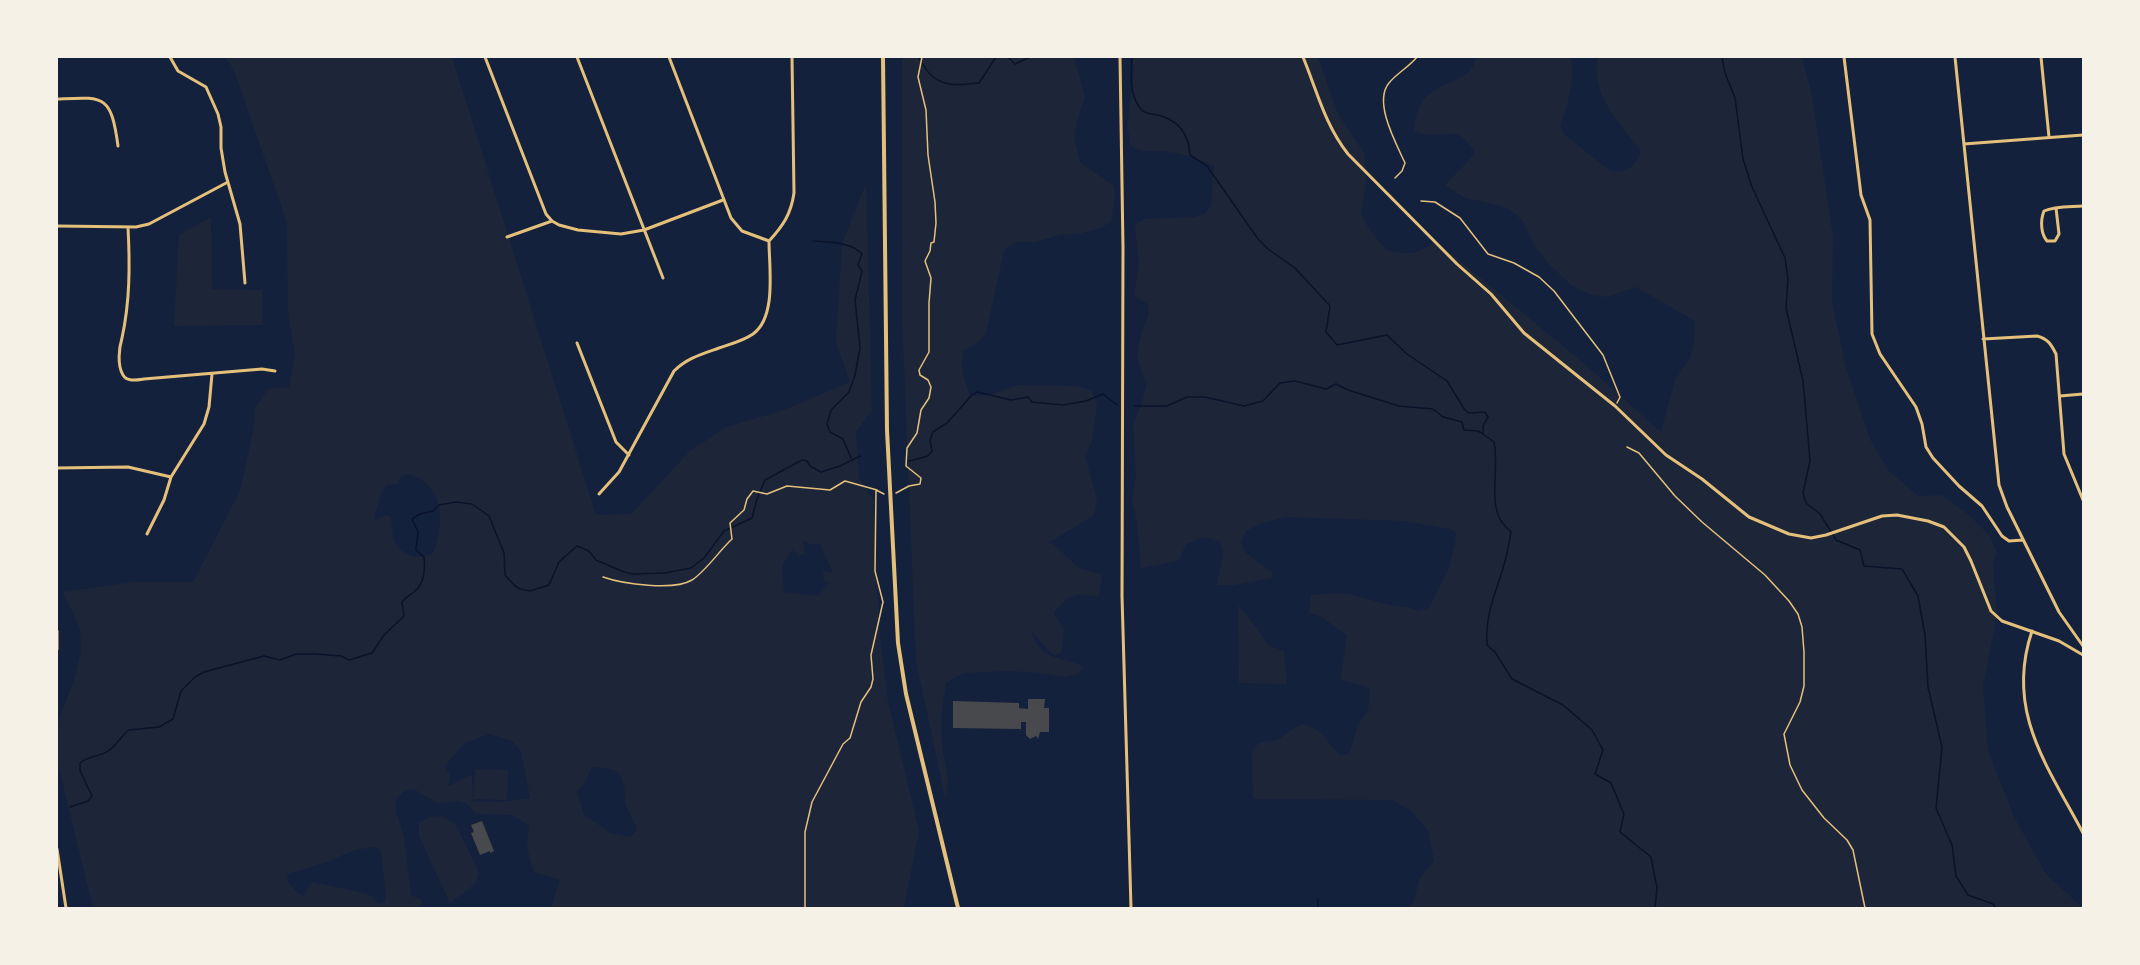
<!DOCTYPE html>
<html>
<head>
<meta charset="utf-8">
<style>
	body { margin:0 }
	#map { position:relative; width:2140px; height:965px; overflow:hidden; background:#14213d; font-family:"IBM Plex Sans",sans-serif }
	canvas { display:block }
	.frame { position:absolute; inset:0; border:58px solid #f6f1e7; pointer-events:none }
</style>
</head>
<body>
<div id="map">
<canvas width="2140" height="965"></canvas>
<div class="frame"></div>
</div>
<script>
const ctx = document.querySelector('canvas').getContext('2d');
ctx.lineJoin = 'round';
function paint(path, color) {
  ctx.fillStyle = color;
  ctx.fill(path, 'evenodd');
}
function trace(path, color, width, dash) {
  ctx.strokeStyle = color;
  ctx.lineWidth = width;
  ctx.lineCap = dash ? 'butt' : 'round';
  ctx.setLineDash(dash || []);
  ctx.stroke(path);
}
const green = new Path2D(`
	M 225,57 L 452,57 L 596,515 L 631,514 L 690,451 L 726,427 L 781,411 L 850,382 L 836,343 L 842,244 L 866,183 L 872,410 L 856,432 L 859,478 L 874,501 L 879,627 L 888,701 L 919,831 L 904,908 L 551,908 L 560,880 L 534,872 L 527,849 L 529,825 L 512,815 L 477,814 L 466,803 L 456,801 L 438,803 L 415,790 L 407,789 L 395,800 L 396,812 L 404,836 L 411,895 L 422,900 L 420,908 L 93,908 L 57,760 L 57,726 L 75,676 L 81,652 L 80,629 L 63,592 L 133,582 L 193,582 L 240,491 L 254,427 L 255,408 L 268,389 L 289,387 L 295,355 L 288,313 L 287,223 L 234,70 ZM 408,474 C 445,484 445,523 433,553 C 416,561 397,556 393,535 C 391,528 393,523 390,516 L 385,515 L 377,520 L 374,518 L 381,493 L 386,485 L 397,484 L 401,476 ZM 803,541 L 811,544 L 820,544 L 833,573 L 823,571 L 824,580 L 829,583 L 818,596 L 784,592 L 782,566 L 793,548 L 798,556 L 805,554 ZM 489,734 L 513,741 L 521,752 L 530,798 L 500,802 L 473,801 L 472,775 C 463,777 457,784 448,786 L 450,775 L 444,767 L 465,743 ZM 592,767 C 615,769 622,768 625,793 C 625,797 625,804 627,808 C 630,816 635,821 637,830 L 631,837 L 610,833 L 584,814 L 577,791 L 584,784 ZM 374,847 L 381,850 L 386,897 L 385,902 L 378,904 L 373,897 L 365,893 L 311,882 L 304,896 L 298,893 L 287,881 L 288,874 L 327,862 L 355,850 Z
	M 902,57 L 1074,57 L 1085,97 L 1079,114 L 1074,138 L 1080,162 L 1114,186 L 1115,197 L 1111,221 L 1101,228 L 1082,233 L 1060,235 L 1035,242 L 1015,242 L 1004,251 L 986,333 L 978,342 L 963,351 C 961,368 963,380 971,396 L 990,395 L 1018,385 L 1077,386 L 1092,391 L 1097,404 L 1092,441 L 1085,456 L 1097,499 L 1094,515 L 1048,543 L 1052,543 L 1079,568 L 1102,575 L 1099,597 C 1076,591 1068,595 1054,613 L 1064,630 L 1061,654 L 1055,655 L 1048,650 L 1030,630 C 1043,663 1055,654 1083,666 L 1079,674 L 1064,677 L 1041,673 L 1008,671 L 963,673 L 946,683 L 941,716 L 942,745 L 948,779 L 946,802 L 916,661 L 902,317 Z
	M 1131,57 L 1318,57 L 1338,114 L 1365,154 L 1366,182 L 1361,213 L 1368,227 L 1386,250 C 1409,255 1417,255 1436,241 L 1580,360 L 1661,432 L 1675,380 L 1690,358 L 1694,343 L 1695,321 L 1636,287 L 1607,297 L 1591,295 L 1571,285 L 1548,263 L 1536,248 L 1522,220 L 1508,208 L 1463,197 L 1445,185 L 1475,154 L 1475,150 L 1459,134 L 1427,135 L 1414,131 C 1418,71 1470,93 1476,57 L 1571,57 C 1575,82 1568,103 1560,126 L 1564,134 L 1609,170 C 1626,175 1636,166 1641,151 C 1620,123 1590,95 1598,57 L 1802,57 L 1812,97 L 1833,236 L 1832,301 L 1845,364 L 1871,441 L 1888,470 L 1918,496 L 1942,495 L 1968,514 L 1988,534 L 1997,552 L 1993,563 L 1997,615 L 1983,686 L 1988,750 L 2014,817 L 2046,874 L 2083,908 L 1406,908 L 1413,902 L 1420,878 L 1434,861 L 1428,830 L 1411,811 L 1392,800 L 1253,799 L 1252,752 C 1260,736 1270,745 1281,738 C 1288,732 1293,728 1302,724 C 1331,733 1323,742 1342,756 L 1350,752 L 1358,724 L 1368,710 L 1370,690 L 1365,686 L 1343,681 L 1341,677 L 1347,635 L 1320,616 L 1309,613 L 1311,595 C 1324,594 1337,592 1349,594 C 1363,597 1376,602 1390,605 C 1401,607 1408,606 1418,611 L 1429,608 L 1449,568 L 1457,534 L 1451,529 L 1404,521 L 1286,517 L 1261,523 L 1246,531 L 1241,543 L 1246,553 L 1272,572 L 1273,578 L 1235,585 L 1217,585 L 1223,553 L 1220,541 L 1204,537 L 1186,544 L 1180,558 L 1177,561 L 1141,568 L 1137,520 L 1132,503 L 1136,475 L 1133,425 L 1142,403 L 1147,383 C 1135,360 1136,352 1143,327 C 1147,317 1150,317 1148,305 L 1134,295 L 1139,263 L 1135,228 L 1138,222 L 1144,219 L 1194,217 L 1205,214 L 1211,205 L 1214,166 C 1199,159 1185,154 1168,152 C 1153,149 1145,155 1131,146 L 1127,126 L 1134,72 Z
	M 211,217 L 212,289 L 262,290 L 262,325 L 174,326 L 179,235 Z
	M 1238,605 L 1256,627 L 1268,645 L 1284,651 L 1287,684 L 1239,683 Z
	M 475,769 L 508,770 L 507,800 L 474,799 Z
	M 442,816 L 456,825 L 479,872 L 475,884 L 450,903 L 419,836 L 419,823 L 429,817 Z`);
const stream = new Path2D(`
	M 918,57 C 922,62 925,69 929,73 C 942,88 961,85 979,83 L 996,57
	M 1008,57 L 1015,64 L 1030,57
	M 1132,57 C 1131,73 1129,94 1140,108 C 1146,116 1154,113 1161,116 C 1181,122 1189,136 1190,155 L 1207,166 L 1258,239 L 1268,249 L 1295,268 L 1330,306 L 1326,332 L 1337,345 L 1387,335 L 1407,354 L 1447,381 L 1465,410 L 1469,413 L 1485,412 L 1488,417 L 1483,426 L 1483,434 L 1494,442 C 1499,464 1490,498 1499,517 C 1501,523 1507,528 1511,532 C 1509,542 1508,551 1505,561 C 1497,592 1485,610 1487,645 L 1495,652 L 1512,679 L 1563,705 L 1592,730 L 1603,750 L 1595,774 L 1611,783 L 1624,814 L 1620,832 L 1651,857 L 1657,888 L 1655,908
	M 1722,57 L 1725,73 L 1735,98 L 1743,159 L 1752,187 L 1785,258 L 1788,279 L 1786,308 L 1803,381 L 1808,437 L 1810,461 L 1803,493 L 1806,503 L 1820,514 L 1836,540 L 1860,550 L 1864,566 L 1902,569 L 1918,596 L 1925,635 L 1928,687 L 1942,747 L 1936,808 L 1952,845 L 1956,876 L 1968,895 L 1993,904 L 1996,908
	M 813,241 C 828,242 852,242 862,254 L 858,265 L 862,271 L 855,300 L 860,348 L 855,375 L 849,392 L 831,410 L 827,424 L 830,432 L 843,439 L 851,458
	M 1134,406 L 1167,406 L 1187,397 L 1205,397 L 1244,406 L 1263,401 L 1280,383 L 1295,381 L 1326,389 L 1336,384 L 1348,390 L 1399,406 L 1433,409 L 1443,417 L 1462,422 L 1464,430 L 1478,431 L 1483,434
	M 909,461 L 928,456 L 932,451 L 930,440 L 933,432 L 947,423 L 971,396 L 977,392 L 1011,400 L 1028,397 L 1032,402 L 1063,405 L 1086,401 L 1103,394 L 1117,405
	M 70,807 L 88,801 L 92,796 L 80,771 L 80,763 C 88,756 99,757 108,751 C 117,745 121,736 129,730 L 159,727 L 173,719 L 181,691 L 195,677 L 204,672 L 264,656 L 280,660 L 296,654 L 315,654 L 341,656 L 349,660 L 372,653 L 384,635 L 404,616 L 402,602 C 406,597 410,595 414,592 C 425,583 425,569 424,557 L 416,550 L 418,532 L 412,519 L 420,514 L 433,511 L 439,505 L 456,502 L 472,504 L 489,516 L 504,553 L 505,575 L 515,586 L 520,589 L 530,591 L 549,585 L 559,562 L 577,546 L 589,551 L 596,560 L 624,572 L 633,574 L 665,573 L 691,568 L 704,558 L 724,531 L 752,518 L 757,499 L 765,480 L 802,460 L 807,461 L 810,466 L 821,472 L 840,466 L 860,456
	M 1318,899 L 1318,908`);
const building = new Path2D(`
	M 1028,699 L 1045,699 L 1044,708 L 1049,708 L 1049,732 L 1040,732 L 1038,739 L 1036,736 L 1030,739 L 1026,735 L 1026,722 L 1021,722 L 1021,729 L 953,728 L 953,701 L 1019,703 L 1019,708 L 1028,709 Z
	M 482,821 L 494,851 L 490,853 L 490,851 L 480,855 L 471,833 L 474,832 L 471,825 Z`);
const path = new Path2D(`
	M 1395,178 L 1402,171 L 1405,163 C 1396,143 1373,102 1389,83 C 1397,73 1409,67 1417,57
	M 1421,201 L 1435,202 L 1460,218 L 1488,254 L 1514,263 L 1539,277 L 1554,291 L 1603,355 L 1620,397 L 1617,403
	M 1627,447 L 1639,453 L 1675,496 L 1702,522 L 1765,575 L 1789,601 L 1798,614 L 1802,627 L 1804,652 L 1804,686 L 1800,702 L 1784,734 L 1790,765 L 1802,790 L 1824,818 L 1847,840 L 1853,850 L 1865,908
	M 896,493 L 909,486 L 920,484 L 921,478 L 906,466 L 907,448 L 917,433 L 921,410 L 929,398 L 931,387 L 928,380 L 920,375 L 919,370 L 929,352 L 929,303 L 931,278 L 925,261 L 930,251 L 931,243 L 934,242 L 936,223 L 935,202 L 928,155 L 926,110 L 918,77 L 922,57
	M 603,577 C 623,584 674,591 692,580 C 706,571 719,551 732,539 L 730,523 L 744,510 L 747,499 L 753,491 L 767,494 L 787,486 L 830,490 L 845,481 L 877,490
	M 805,908 L 805,832 L 812,802 L 843,744 L 850,738 L 861,702 L 871,687 L 873,679 L 871,655 L 883,602 L 875,571 L 876,490 L 884,494`);
const minor = new Path2D(`
	M 170,57 L 178,71 L 206,87 L 218,114 L 221,127 L 221,148 L 225,172 L 240,224 L 245,283
	M 485,57 L 546,214 L 552,221
	M 577,57 L 663,278
	M 669,57 L 731,218 L 742,231 L 769,241
	M 1844,57 L 1861,195 L 1870,220 L 1872,334 L 1880,354 L 1916,407 L 1922,424 L 1926,447 L 1933,458 L 1959,486 L 1982,506 L 2002,536 L 2009,541 L 2023,540
	M 1955,57 L 1999,485 L 2007,507 L 2059,612 L 2083,646
	M 2041,57 L 2049,137
	M 57,99 C 104,97 111,94 118,146
	M 1964,144 L 2083,135
	M 2056,208 L 2059,234 L 2055,241 L 2047,241 C 2041,234 2040,221 2044,211 C 2055,206 2070,207 2083,206
	M 57,226 L 136,227 L 149,224 L 228,182
	M 128,227 C 130,265 130,301 122,338 C 119,348 117,365 123,375 C 127,382 137,380 144,379 L 262,369 L 275,371
	M 507,237 L 552,221 L 559,225 L 578,230 L 621,234 L 644,230 L 723,200
	M 1983,339 L 2037,336 C 2048,339 2051,344 2056,354 L 2064,454 L 2083,500
	M 577,343 L 616,442 L 629,455
	M 2060,396 L 2083,394
	M 57,468 L 128,467 L 171,477
	M 599,494 L 619,472 L 674,371 C 687,358 702,354 719,348 C 731,344 743,341 753,334 C 777,317 769,267 769,241 C 783,226 791,214 794,193 L 792,57
	M 147,534 L 164,500 L 171,477 L 204,424 L 209,407 L 212,374
	M 57,631 L 57,649
	M 2032,631 C 2005,711 2047,765 2083,833
	M 57,849 L 66,908`);
const tertiary = new Path2D(`
	M 1120,57 L 1123,248 L 1122,596 L 1131,908
	M 1303,57 C 1317,91 1325,125 1348,154 L 1457,264 L 1491,294 L 1524,333 L 1615,406 L 1666,455 L 1702,479 L 1749,517 L 1789,534 L 1811,538 L 1826,535 L 1882,516 L 1897,515 L 1928,521 L 1944,527 L 1964,547 L 1971,561 L 1991,611 L 2002,621 L 2059,641 L 2083,655`);
const secondary = new Path2D(`
	M 883,57 L 887,430 L 898,643 L 906,694 L 958,908`);
paint(green, '#1d2539');
trace(stream, '#0b132b', 1.5);
paint(building, '#48494c');
trace(path, '#e5c07b', 1.5);
trace(minor, '#e5c07b', 3);
trace(tertiary, '#e5c07b', 3);
trace(secondary, '#e5c07b', 4);
</script>
</body>
</html>
